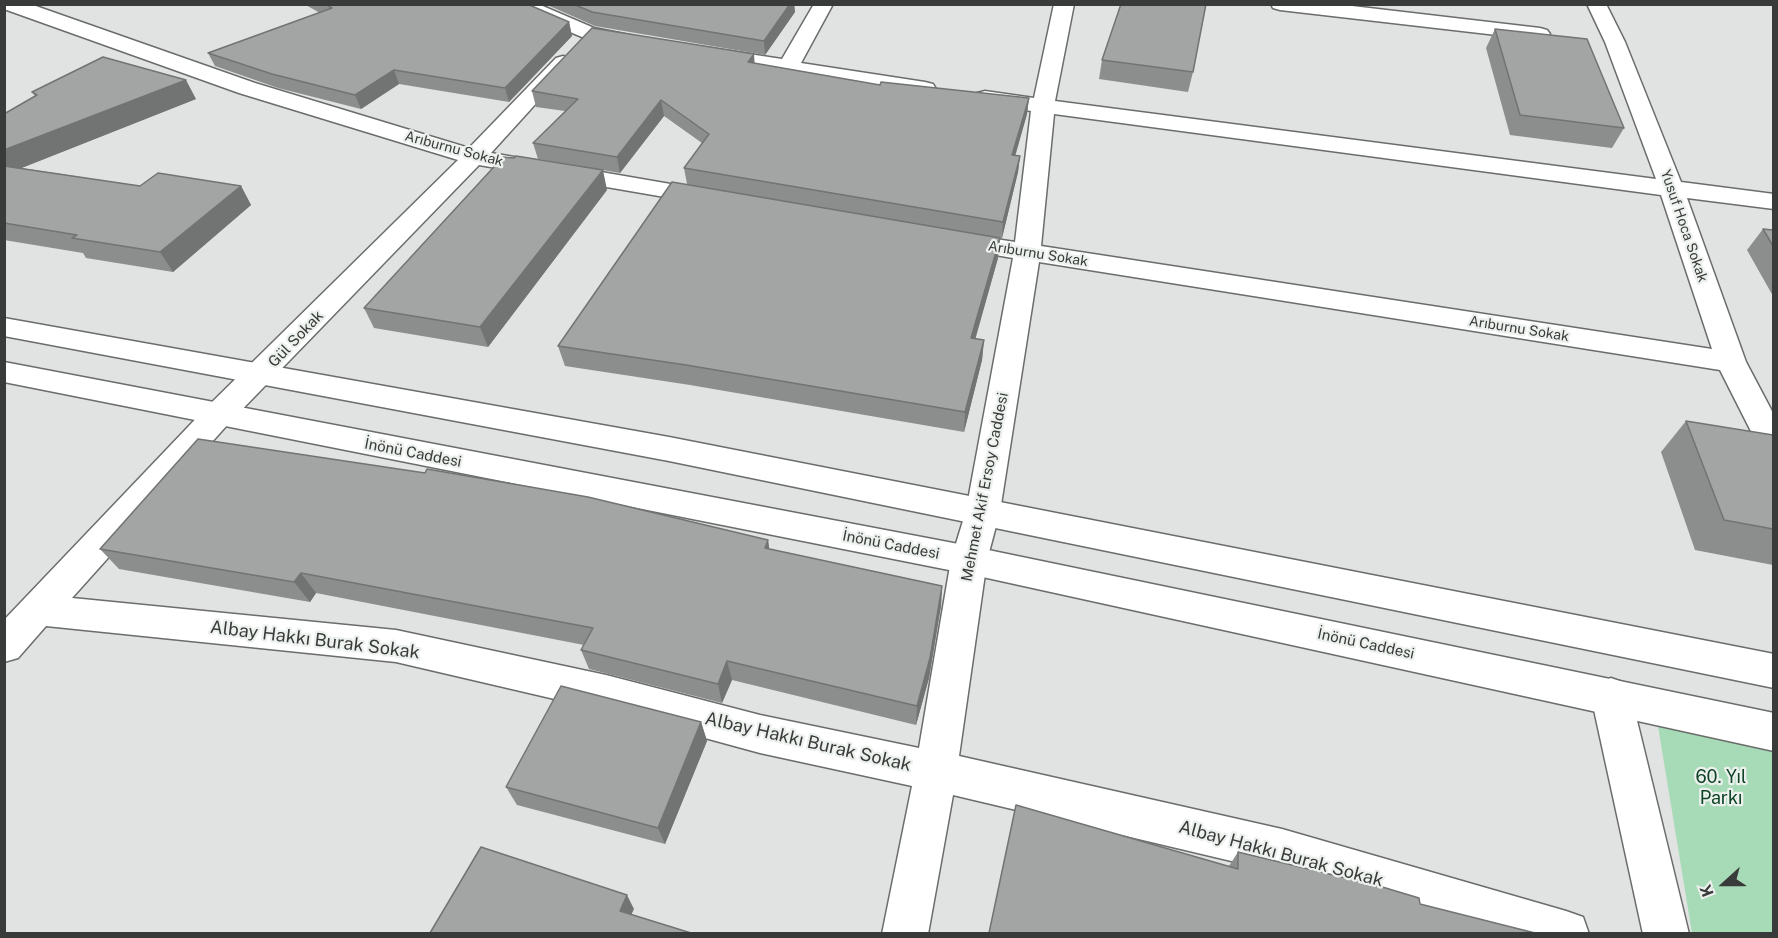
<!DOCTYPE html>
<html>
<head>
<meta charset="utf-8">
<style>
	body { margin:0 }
	#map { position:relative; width:1778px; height:938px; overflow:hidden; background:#e0e3e1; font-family:"Public Sans",sans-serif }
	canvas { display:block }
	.frame { position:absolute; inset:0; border:6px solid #393b3a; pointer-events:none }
	.north { position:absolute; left:1694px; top:854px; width:60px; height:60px; -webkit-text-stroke:4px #edf1ee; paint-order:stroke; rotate:249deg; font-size:16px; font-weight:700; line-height:24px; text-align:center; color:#393b3a }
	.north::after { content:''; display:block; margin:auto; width:21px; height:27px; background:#393b3a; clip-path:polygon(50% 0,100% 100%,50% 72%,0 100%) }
</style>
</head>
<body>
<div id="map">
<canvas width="1778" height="938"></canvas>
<div class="frame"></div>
<div class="north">K</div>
</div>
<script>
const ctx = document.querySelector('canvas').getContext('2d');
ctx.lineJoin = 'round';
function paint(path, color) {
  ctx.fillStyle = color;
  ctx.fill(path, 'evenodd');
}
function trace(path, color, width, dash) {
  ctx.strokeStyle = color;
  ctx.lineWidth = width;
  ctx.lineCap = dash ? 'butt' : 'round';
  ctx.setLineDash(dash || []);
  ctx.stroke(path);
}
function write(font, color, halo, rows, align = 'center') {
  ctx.font = font + ' "Public Sans",sans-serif';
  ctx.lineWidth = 4.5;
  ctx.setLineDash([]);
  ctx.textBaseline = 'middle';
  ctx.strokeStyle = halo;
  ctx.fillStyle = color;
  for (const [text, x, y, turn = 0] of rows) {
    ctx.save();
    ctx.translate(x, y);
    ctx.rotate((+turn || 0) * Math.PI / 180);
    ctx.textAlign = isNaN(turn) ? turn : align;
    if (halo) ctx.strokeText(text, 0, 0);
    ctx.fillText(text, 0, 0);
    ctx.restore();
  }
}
const green = new Path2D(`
	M 1657,720 L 1773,744 L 1773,933 L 1692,933 Z`);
const street = new Path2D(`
	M 4,4 L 30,4 L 255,83 L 469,148 L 556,58 L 563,56 L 570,58 L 573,62 L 570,66 L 491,153 L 711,191 L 720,193 L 723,198 L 720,203 L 711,205 L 479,165 L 229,423 L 72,598 L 396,630 L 606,675 L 760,715 L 919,748 L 951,560 L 966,511 L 1013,258 L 948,247 L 944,241 L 948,235 L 957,233 L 1015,242 L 1031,111 L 977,103 L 974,98 L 977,93 L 985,91 L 1034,98 L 1054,4 L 1074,4 L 1055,101 L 1656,179 L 1605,42 L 1587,4 L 1606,4 L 1625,42 L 1681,182 L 1774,194 L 1774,209 L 1687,198 L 1746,362 L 1774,415 L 1774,459 L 1763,455 L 1720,370 L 1039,262 L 1000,511 L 987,560 L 959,756 L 1282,829 L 1566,911 L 1583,917 L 1589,934 L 1486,934 L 1282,873 L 953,795 L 928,934 L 882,934 L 912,786 L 760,753 L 606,711 L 396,662 L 46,626 L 18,658 L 4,662 L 4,620 L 207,407 L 458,160 L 239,93 L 4,9 ZM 1054,114 L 1661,195 L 1712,349 L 1041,246 Z
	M 511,4 L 538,4 L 594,28 L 639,37 L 642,41 L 639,45 L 632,47 L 582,37 L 513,8 Z
	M 814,4 L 833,4 L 801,63 L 925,82 L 933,84 L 936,89 L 933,94 L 925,96 L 709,60 L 702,58 L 699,54 L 702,50 L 709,48 L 782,59 Z
	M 1271,4 L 1335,4 L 1540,28 L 1547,30 L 1550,34 L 1547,38 L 1540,40 L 1280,10 L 1273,8 Z
	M 1611,678 L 1625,683 L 1631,696 L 1689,934 L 1643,934 L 1591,696 L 1597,683 Z`);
const secondary = new Path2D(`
	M 4,318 L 669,437 L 1774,654 L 1774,688 L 669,461 L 4,336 Z
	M 4,362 L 969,546 L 1774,713 L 1774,751 L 969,574 L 4,382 Z`);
const wall = new Path2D(`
	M 304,4 L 527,4 L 569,22 L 572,36 L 509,102 L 399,84 L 361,109 L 278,88 L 215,66 L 208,53 L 320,13 Z
	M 545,4 L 794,4 L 795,12 L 765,55 L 595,26 Z
	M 1495,29 L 1624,128 L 1612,148 L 1510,135 L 1486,48 Z
	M 1102,60 L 1193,72 L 1188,92 L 1099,79 Z
	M 755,63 L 880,85 L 1029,98 L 1027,114 L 1015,155 L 1020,156 L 1018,172 L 1002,238 L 1000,238 L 998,258 L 975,339 L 984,340 L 982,360 L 964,432 L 690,385 L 565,366 L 558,346 L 687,184 L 684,168 L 702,143 L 664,116 L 620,173 L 538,159 L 533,143 L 565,111 L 536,107 L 532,91 Z
	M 32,92 L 196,99 L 21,168 L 140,186 L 241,186 L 251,205 L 173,272 L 86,258 L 83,253 L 4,240 L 4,114 L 35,96 Z
	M 607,190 L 488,347 L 374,328 L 364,308 Z
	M 1763,229 L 1773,230 L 1773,296 L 1747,250 Z
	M 1686,421 L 1773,435 L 1773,565 L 1695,550 L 1661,452 Z
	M 768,540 L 769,549 L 942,586 L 941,606 L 929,678 L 916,725 L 732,680 L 722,703 L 589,669 L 581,650 L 584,645 L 316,593 L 310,602 L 119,569 L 100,549 Z
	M 701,722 L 707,741 L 665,844 L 517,805 L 506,787 Z
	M 1238,852 L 1379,886 L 989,933 L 1229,866 Z`);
const shadedWall = new Path2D(`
	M 790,4 L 794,4 L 795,12 L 765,55 L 764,41 Z
	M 569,22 L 572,36 L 509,102 L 505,88 Z
	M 754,54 L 755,69 L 748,62 Z
	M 394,70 L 399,84 L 361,109 L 355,95 Z
	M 186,80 L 196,99 L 4,175 L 4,150 Z
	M 1029,98 L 1027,114 L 1011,171 L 1012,155 Z
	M 661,100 L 664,116 L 620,173 L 617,157 Z
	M 1020,156 L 1018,172 L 1002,238 L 1003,222 Z
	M 603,170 L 607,190 L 488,347 L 480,327 Z
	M 241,186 L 251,205 L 173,272 L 160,252 Z
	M 1000,238 L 998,258 L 970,358 L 971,338 Z
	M 984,340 L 982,360 L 964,432 L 965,412 Z
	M 768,540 L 771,561 L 765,548 Z
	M 301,573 L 316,593 L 310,602 L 294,582 Z
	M 942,586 L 941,606 L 929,678 L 916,725 L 917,706 Z
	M 727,661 L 732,680 L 722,703 L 718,684 Z
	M 701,722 L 707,741 L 665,844 L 658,828 Z
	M 627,895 L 634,909 L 627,924 L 620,911 Z`);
const building = new Path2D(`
	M 325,4 L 527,4 L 569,22 L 505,88 L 394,70 L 355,95 L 272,74 L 208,53 L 332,8 Z
	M 573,4 L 790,4 L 764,41 L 592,12 Z
	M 1121,4 L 1206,4 L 1193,72 L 1102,60 Z
	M 592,28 L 754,54 L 748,62 L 880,85 L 881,82 L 1029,98 L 1012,155 L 1020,156 L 1003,222 L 684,168 L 709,134 L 661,100 L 617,157 L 533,143 L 578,99 L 532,91 Z
	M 1495,29 L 1587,39 L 1624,128 L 1520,115 Z
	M 103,57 L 186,80 L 4,150 L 4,114 L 37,95 L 32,92 Z
	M 516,156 L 603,170 L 480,327 L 364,308 L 503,157 L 514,158 Z
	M 4,166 L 140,186 L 158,173 L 241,186 L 160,252 L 72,238 L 77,235 L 4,223 Z
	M 672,182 L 1000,238 L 971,338 L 984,340 L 965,412 L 686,365 L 558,346 Z
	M 1763,229 L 1773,230 L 1773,246 Z
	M 1686,421 L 1773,435 L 1773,529 L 1724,520 Z
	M 198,439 L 425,473 L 427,469 L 588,497 L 768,540 L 765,548 L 942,586 L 930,658 L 917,706 L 727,661 L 718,684 L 581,650 L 593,628 L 301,573 L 294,582 L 100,549 Z
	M 561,686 L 701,722 L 658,828 L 506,787 Z
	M 1016,805 L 1238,869 L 1238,852 L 1379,886 L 1419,898 L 1420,904 L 1535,933 L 989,933 Z
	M 481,847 L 627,895 L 620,911 L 691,933 L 430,933 Z`);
const farStreetnames = [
	["Arıburnu Sokak",454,149,15],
	["Yusuf Hoca Sokak",1684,226,71],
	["Arıburnu Sokak",1038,254,9],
	["Arıburnu Sokak",1519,329,9]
];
const streetNames = [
	["Gül Sokak",296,339,-46],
	["İnönü Caddesi",413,453,11],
	["Mehmet Akif Ersoy Caddesi",985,487,-79],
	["İnönü Caddesi",891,545,11],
	["İnönü Caddesi",1366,644,12]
];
const nearStreetnames = [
	["Albay Hakkı Burak Sokak",315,640,7],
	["Albay Hakkı Burak Sokak",808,742,13],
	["Albay Hakkı Burak Sokak",1281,854,15]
];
const nearParknames = [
	["60. Yıl",1721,777],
	["Parkı",1721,798]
];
paint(green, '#a7dab6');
trace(street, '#6a6d6b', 3);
trace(secondary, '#6a6d6b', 3);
paint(street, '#fff');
paint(secondary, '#fff');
paint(wall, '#8b8e8c');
paint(shadedWall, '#717472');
paint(building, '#a2a5a3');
trace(building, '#717472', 1.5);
write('14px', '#393b3a', '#edf1ee', farStreetnames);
write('15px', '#393b3a', '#edf1ee', streetNames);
write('18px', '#393b3a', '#edf1ee', nearStreetnames);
write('18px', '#0d4426', '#edf1ee', nearParknames);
</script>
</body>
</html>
